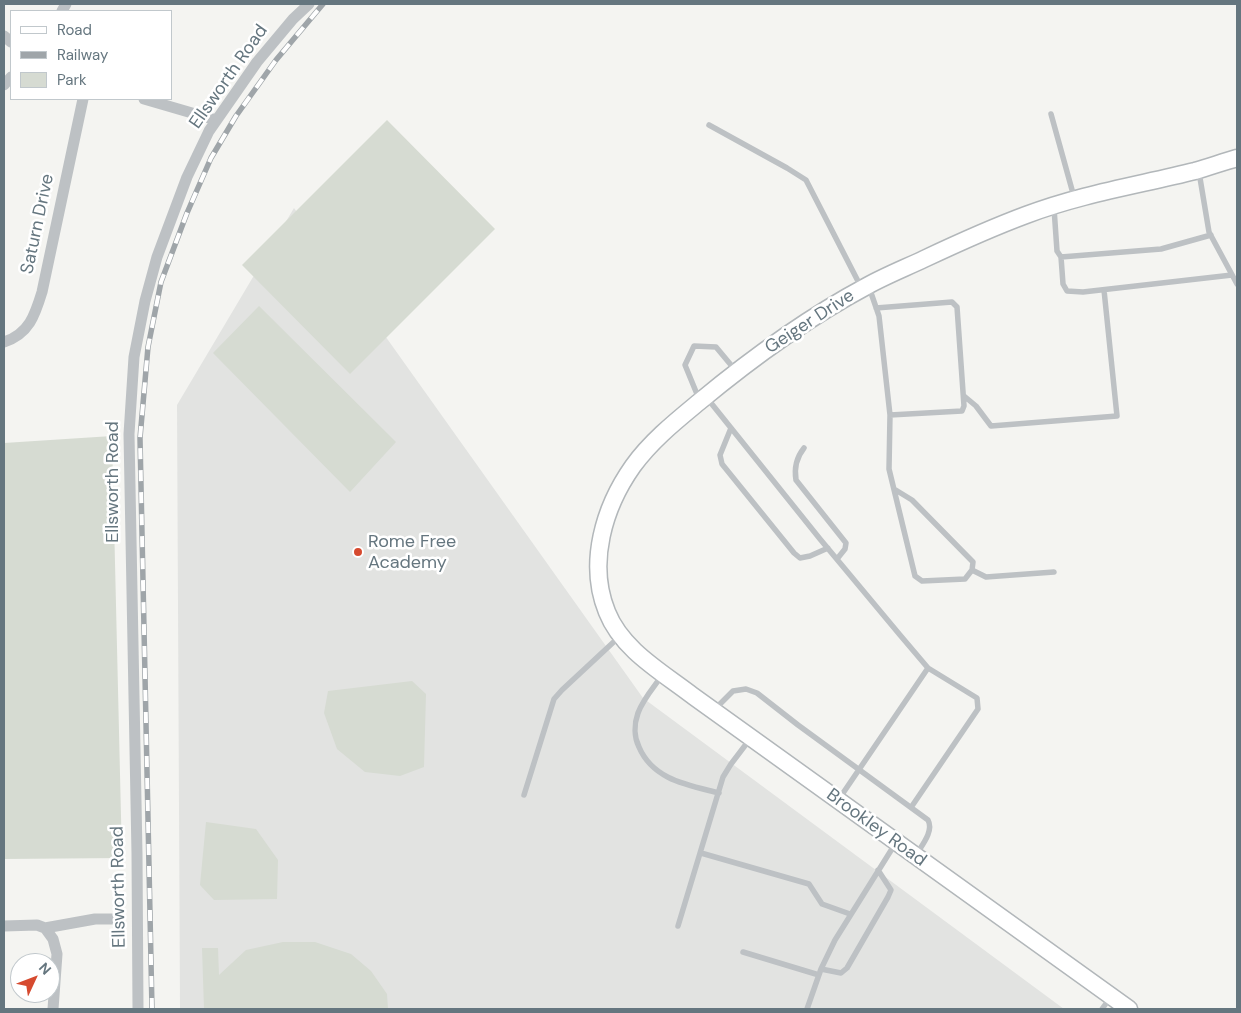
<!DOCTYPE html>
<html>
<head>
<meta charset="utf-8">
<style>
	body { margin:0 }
	#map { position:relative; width:1241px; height:1013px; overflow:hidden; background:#f4f4f1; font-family:"DM Sans",sans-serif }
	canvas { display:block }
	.frame { position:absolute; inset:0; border:5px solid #65767f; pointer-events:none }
	.legend { position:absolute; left:10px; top:10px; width:162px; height:90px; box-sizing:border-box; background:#fff; border:1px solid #c1c8cc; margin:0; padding:6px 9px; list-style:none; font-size:15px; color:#65767f }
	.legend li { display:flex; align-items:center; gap:10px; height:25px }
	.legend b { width:25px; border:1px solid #c1c8cc }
	.north { position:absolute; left:10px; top:953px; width:50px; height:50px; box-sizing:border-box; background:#fff; border:1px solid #c1c8cc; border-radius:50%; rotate:47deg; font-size:14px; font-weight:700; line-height:20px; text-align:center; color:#65767f }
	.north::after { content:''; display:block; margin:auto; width:18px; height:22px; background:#d64a2f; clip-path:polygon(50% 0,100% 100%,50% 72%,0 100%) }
</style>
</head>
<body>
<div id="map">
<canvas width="1241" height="1013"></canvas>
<div class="frame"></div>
<ul class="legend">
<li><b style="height:6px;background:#fff"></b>Road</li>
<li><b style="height:6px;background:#9fa5a9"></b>Railway</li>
<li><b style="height:14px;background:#d6dbd2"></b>Park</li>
</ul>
<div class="north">N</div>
</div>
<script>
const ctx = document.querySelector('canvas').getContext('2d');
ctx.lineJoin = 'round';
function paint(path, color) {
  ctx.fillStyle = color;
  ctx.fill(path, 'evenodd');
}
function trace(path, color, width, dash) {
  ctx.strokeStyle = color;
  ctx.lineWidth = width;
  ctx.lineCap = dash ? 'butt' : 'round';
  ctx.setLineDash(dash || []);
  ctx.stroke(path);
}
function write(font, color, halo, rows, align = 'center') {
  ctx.font = font + ' "DM Sans",sans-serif';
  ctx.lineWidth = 5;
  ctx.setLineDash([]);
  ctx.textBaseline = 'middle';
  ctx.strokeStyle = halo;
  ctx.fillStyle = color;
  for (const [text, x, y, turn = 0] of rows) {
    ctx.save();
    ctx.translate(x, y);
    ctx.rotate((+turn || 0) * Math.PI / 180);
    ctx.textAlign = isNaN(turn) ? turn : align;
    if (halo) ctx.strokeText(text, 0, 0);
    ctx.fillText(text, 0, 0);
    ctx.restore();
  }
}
const built = new Path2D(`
	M 294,208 L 643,698 L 1064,1009 L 180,1009 L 177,405 Z`);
const green = new Path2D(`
	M 387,120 L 495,229 L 350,374 L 242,265 Z
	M 259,306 L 396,442 L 350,492 L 213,353 Z
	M 112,436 L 122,858 L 4,859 L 4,443 Z
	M 412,681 L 426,694 L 424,767 L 400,776 L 365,772 L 337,749 L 324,713 L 328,691 Z
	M 206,822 L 256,829 L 278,860 L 277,899 L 214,900 L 200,885 Z
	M 283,942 L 315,942 L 351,954 L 371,971 L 387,994 L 388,1009 L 204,1009 L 202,948 L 218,948 L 219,975 L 246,950 Z`);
const lane = new Path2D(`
	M 1051,114 L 1074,197
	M 709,125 L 787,168 L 806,180 L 861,287
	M 1199,172 L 1209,232 L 1237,284
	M 1054,208 L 1057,251 L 1061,257 L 1161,249 L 1211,235
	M 1061,257 L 1063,284 L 1067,291 L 1083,292 L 1232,275
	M 869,287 L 879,316 L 890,415 L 889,469 L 915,576 L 922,581 L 965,579 L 972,570 L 973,562 L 912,500 L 894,489
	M 876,308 L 952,302 L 957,307 L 964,406 L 962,411 L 890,415
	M 964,396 L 976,406 L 991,426 L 1117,416 L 1104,290
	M 707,398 L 820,539 L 900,635 L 928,668 L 839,799
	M 699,399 L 685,365 L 694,346 L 716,347 L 736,371
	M 731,428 L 720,455 L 722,464 L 794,553 L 800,558 L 810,556 L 828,548
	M 804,448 C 796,458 794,468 796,480 L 846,543 L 845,549 L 837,559
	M 972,570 L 986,577 L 1054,572
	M 663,674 C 654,687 643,699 638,713 C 634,724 634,737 639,747 C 653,780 688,785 719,793
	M 715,709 L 733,691 L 746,689 L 757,693 L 798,725 L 928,820 C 934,831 922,845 916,855
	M 524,795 L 554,699 L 562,690 L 619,637
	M 912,806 L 978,709 L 977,698 L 928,668
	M 701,853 L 809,884 L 822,904 L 850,914
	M 678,926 L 723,777 L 731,764 L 750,739
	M 743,952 L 819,975
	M 821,969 L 841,973 L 847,968 L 888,897 L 891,890 L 878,870
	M 807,1009 L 821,969 L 835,940 L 895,844
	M 1102,1009 L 1110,998`);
const street = new Path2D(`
	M 62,11 L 66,4
	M 4,36 L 11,42
	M 4,85 L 11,77
	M 144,99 L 216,120
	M 4,342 C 29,334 35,315 42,292 L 83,99
	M 4,926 L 37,925 L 45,928 L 95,919 L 114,919
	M 45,928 L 53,939 L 57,954 L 53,1009
	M 138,1009 L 137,854 L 129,434 L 134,357 L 145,301 L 157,257 L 187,177 L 209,131 L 257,62 L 293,19 L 309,4`);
const secondary = new Path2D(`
	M 1129,1009 L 693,696 C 662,672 622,650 607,612 C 587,563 604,507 633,466 C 651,441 676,421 699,402 C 752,358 807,318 867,286 C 885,276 905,268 924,259 C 958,243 991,228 1026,215 C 1081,194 1139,185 1195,171 C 1209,167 1223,162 1237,158`);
const rail = new Path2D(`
	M 152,1009 L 140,438 L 148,347 L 161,282 L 187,213 L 211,158 L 236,116 L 276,60 L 323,4`);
const markers = [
	[358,552,5,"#d64a2f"]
];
const streetNames = [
	["Ellsworth Road",229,77,-55],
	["Saturn Drive",38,224,-78],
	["Geiger Drive",810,322,-33],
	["Ellsworth Road",113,482,-90],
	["Brookley Road",876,828,36],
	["Ellsworth Road",119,887,-91]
];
const poiNames = [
	["Rome Free",368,542],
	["Academy",368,563]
];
paint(built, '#e2e3e1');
paint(green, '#d6dbd2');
trace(secondary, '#b2b7ba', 19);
trace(lane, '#bdc1c4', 5.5);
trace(street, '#bdc1c4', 11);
trace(secondary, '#fff', 16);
trace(rail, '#9fa5a9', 5.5);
trace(rail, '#fff', 4, [11]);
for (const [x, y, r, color] of markers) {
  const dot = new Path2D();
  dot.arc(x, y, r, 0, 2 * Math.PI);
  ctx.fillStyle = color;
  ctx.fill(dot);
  trace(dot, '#fff', 2);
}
write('18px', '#65767f', '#fff', streetNames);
write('18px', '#65767f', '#fff', poiNames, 'left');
</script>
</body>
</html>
